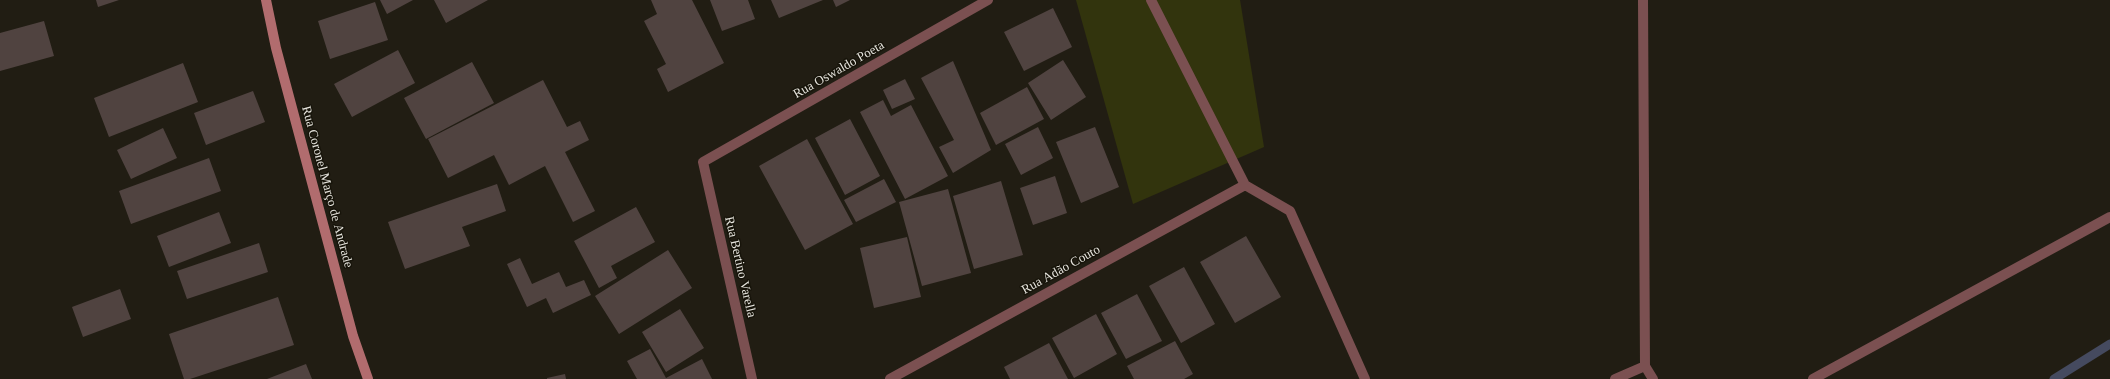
<!DOCTYPE html>
<html>
<head>
<meta charset="utf-8">
<style>
	body { margin:0 }
	canvas { display:block; background:#211d13 }
</style>
</head>
<body>
<canvas width="2110" height="379"></canvas>
<script>
const ctx = document.querySelector('canvas').getContext('2d');
ctx.lineJoin = 'round';
function paint(path, color) {
  ctx.fillStyle = color;
  ctx.fill(path, 'evenodd');
}
function trace(path, color, width, dash) {
  ctx.strokeStyle = color;
  ctx.lineWidth = width;
  ctx.lineCap = dash ? 'butt' : 'round';
  ctx.setLineDash(dash || []);
  ctx.stroke(path);
}
function write(font, color, halo, rows, align = 'center') {
  ctx.font = font + ' Georgia,serif';
  ctx.lineWidth = 3;
  ctx.setLineDash([]);
  ctx.textBaseline = 'middle';
  ctx.strokeStyle = halo;
  ctx.fillStyle = color;
  for (const [text, x, y, turn = 0] of rows) {
    ctx.save();
    ctx.translate(x, y);
    ctx.rotate((+turn || 0) * Math.PI / 180);
    ctx.textAlign = isNaN(turn) ? turn : align;
    if (halo) ctx.strokeText(text, 0, 0);
    ctx.fillText(text, 0, 0);
    ctx.restore();
  }
}
const green = new Path2D(`
	M 1076,0 L 1240,0 L 1264,147 L 1133,204 Z`);
const stream = new Path2D(`
	M 2054,379 L 2110,344`);
const building = new Path2D(`
	M 96,0 L 119,0 L 98,7 Z
	M 380,0 L 413,0 L 387,14 Z
	M 434,0 L 488,0 L 446,23 Z
	M 692,0 L 724,63 L 668,92 L 657,69 L 666,64 L 644,21 L 657,14 L 651,0 Z
	M 710,0 L 748,0 L 755,19 L 722,31 Z
	M 771,0 L 823,0 L 779,18 Z
	M 833,0 L 850,0 L 836,7 Z
	M 375,2 L 388,40 L 330,59 L 318,21 Z
	M 1053,8 L 1072,47 L 1024,71 L 1004,32 Z
	M 44,21 L 54,56 L 0,71 L 0,33 Z
	M 398,50 L 415,83 L 352,117 L 334,84 Z
	M 1063,60 L 1086,97 L 1051,120 L 1028,83 Z
	M 953,61 L 991,150 L 953,173 L 939,147 L 954,140 L 921,78 Z
	M 472,62 L 494,103 L 426,139 L 404,98 Z
	M 183,63 L 198,102 L 109,137 L 94,98 Z
	M 905,79 L 915,99 L 892,109 L 883,90 Z
	M 543,80 L 567,127 L 580,121 L 589,140 L 565,152 L 595,211 L 573,222 L 545,166 L 509,185 L 494,155 L 448,178 L 428,139 Z
	M 1027,87 L 1044,119 L 996,145 L 980,113 Z
	M 253,91 L 265,122 L 206,145 L 194,113 Z
	M 883,100 L 891,116 L 911,105 L 948,176 L 905,199 L 860,112 Z
	M 850,119 L 880,176 L 845,195 L 815,138 Z
	M 1038,127 L 1053,158 L 1021,175 L 1005,144 Z
	M 1095,127 L 1119,187 L 1081,203 L 1056,142 Z
	M 163,128 L 177,158 L 131,179 L 117,150 Z
	M 807,139 L 853,224 L 805,250 L 759,166 Z
	M 209,158 L 221,191 L 131,224 L 119,191 Z
	M 1055,176 L 1067,213 L 1033,225 L 1020,188 Z
	M 884,179 L 896,202 L 856,222 L 844,200 Z
	M 1001,181 L 1023,255 L 974,269 L 953,196 Z
	M 497,184 L 506,211 L 462,227 L 470,246 L 405,269 L 388,222 Z
	M 948,189 L 971,273 L 922,286 L 899,202 Z
	M 636,207 L 655,242 L 611,266 L 617,278 L 599,288 L 574,241 Z
	M 219,212 L 231,243 L 169,267 L 157,236 Z
	M 1246,236 L 1281,297 L 1235,323 L 1200,262 Z
	M 907,237 L 921,297 L 874,308 L 860,248 Z
	M 259,243 L 268,272 L 187,299 L 177,271 Z
	M 668,250 L 692,288 L 619,334 L 595,296 Z
	M 520,258 L 532,284 L 559,272 L 566,287 L 584,280 L 591,295 L 553,313 L 546,298 L 527,307 L 507,264 Z
	M 1184,267 L 1215,324 L 1181,343 L 1149,286 Z
	M 120,289 L 131,319 L 83,337 L 72,307 Z
	M 1137,294 L 1162,341 L 1126,359 L 1101,313 Z
	M 278,297 L 294,345 L 190,379 L 184,379 L 169,334 Z
	M 680,309 L 704,348 L 666,372 L 642,332 Z
	M 1096,314 L 1117,354 L 1074,378 L 1052,338 Z
	M 1175,341 L 1193,374 L 1184,379 L 1134,379 L 1127,366 Z
	M 1049,343 L 1068,379 L 1010,379 L 1004,367 Z
	M 650,349 L 666,378 L 702,359 L 712,379 L 637,379 L 627,361 Z
	M 306,364 L 312,379 L 267,379 Z
	M 565,374 L 566,379 L 547,379 L 547,378 Z`);
const street = new Path2D(`
	M 1151,0 L 1245,185 L 1290,211 L 1365,379
	M 1643,0 L 1645,366 L 1653,379
	M 752,379 L 703,162 L 988,0
	M 890,379 L 1245,185
	M 1615,379 L 1645,366
	M 1813,379 L 2110,217`);
const secondary = new Path2D(`
	M 266,0 L 276,48 L 353,336 L 368,379`);
const streetNames = [
	["Rua Oswaldo Poeta",839,70,-30],
	["Rua Coronel Março de Andrade",327,187,75],
	["Rua Bertino Varella",740,267,77],
	["Rua Adão Couto",1061,270,-29]
];
paint(green, '#32340d');
trace(stream, '#454a5f', 9);
paint(building, '#504340');
trace(street, '#7b5051', 10);
trace(secondary, '#b16c6e', 10);
write('13px', '#e7e5de', '#17140a', streetNames);
</script>
</body>
</html>
